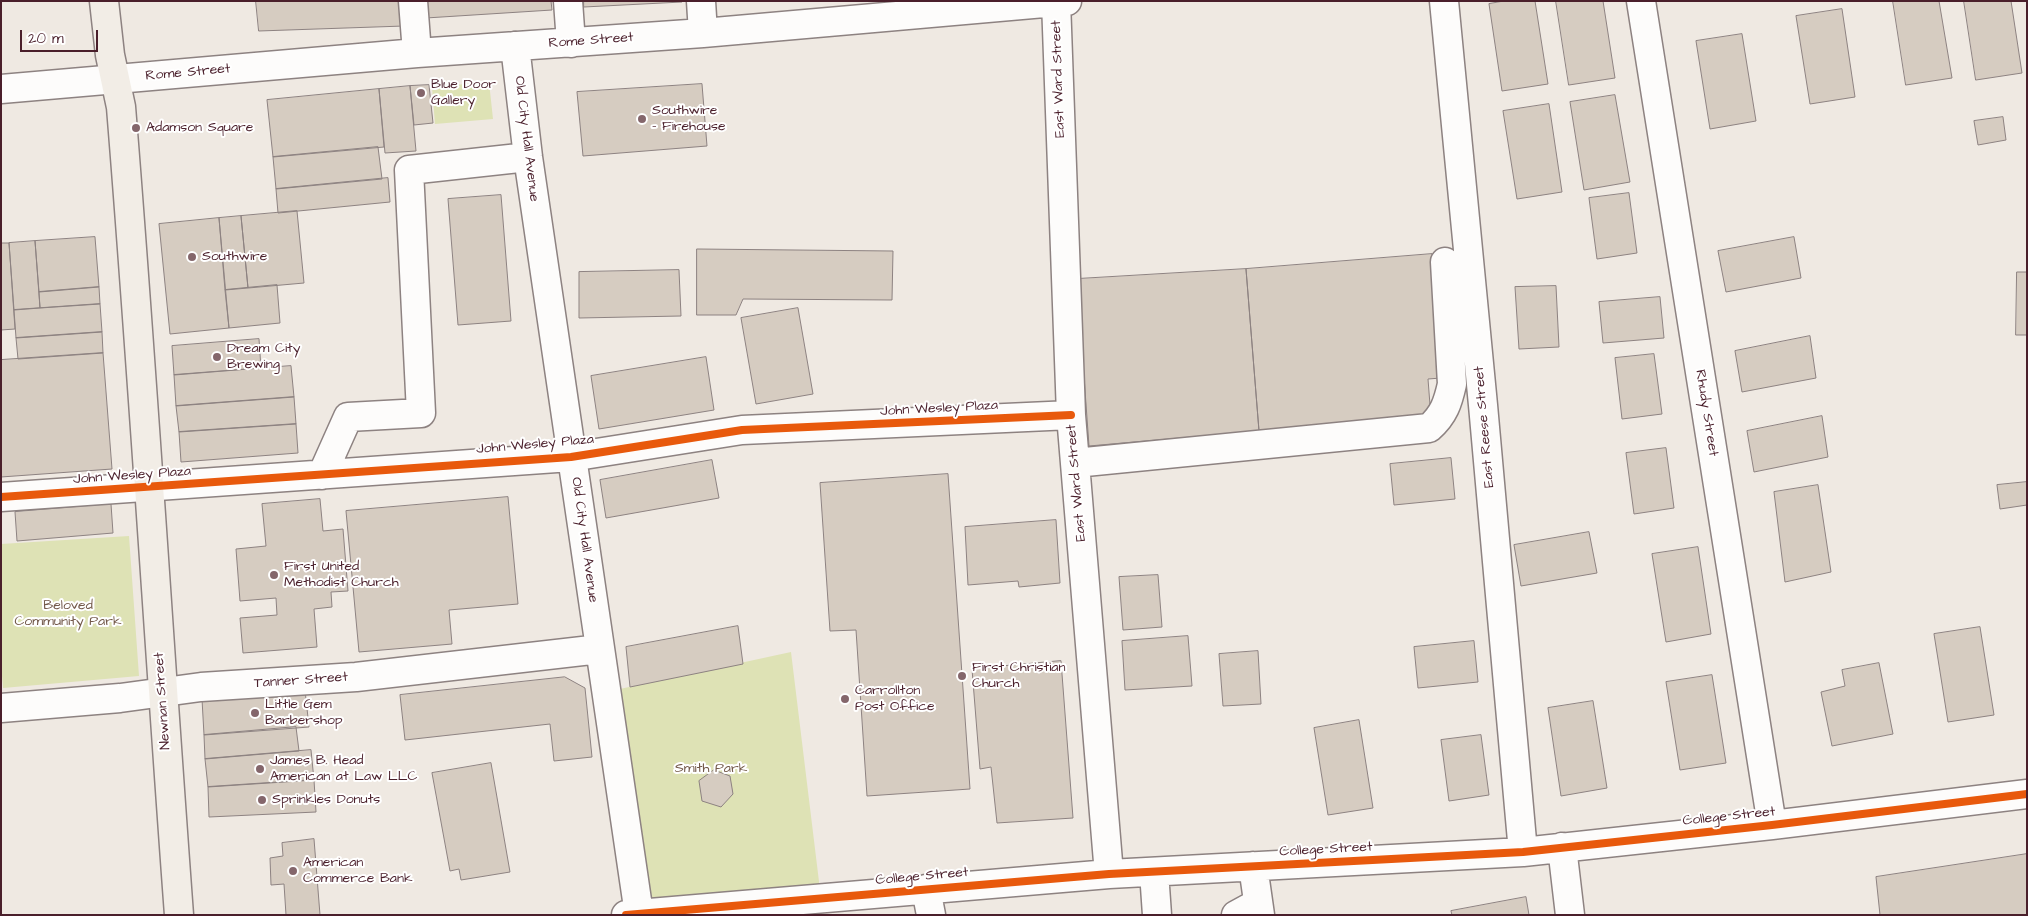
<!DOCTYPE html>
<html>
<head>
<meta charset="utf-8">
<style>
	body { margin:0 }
	#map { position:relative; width:2028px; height:916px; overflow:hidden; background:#efe9e2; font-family:"Architects Daughter",sans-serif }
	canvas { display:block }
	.frame { position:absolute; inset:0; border:2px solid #4a1f2b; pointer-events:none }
	.scale { position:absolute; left:20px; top:30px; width:78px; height:22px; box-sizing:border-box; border:2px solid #4a1f2b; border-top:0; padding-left:6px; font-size:15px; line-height:18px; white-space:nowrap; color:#4a1f2b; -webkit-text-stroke:4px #fff; paint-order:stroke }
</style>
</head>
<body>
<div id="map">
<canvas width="2028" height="916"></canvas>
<div class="frame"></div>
<div class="scale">20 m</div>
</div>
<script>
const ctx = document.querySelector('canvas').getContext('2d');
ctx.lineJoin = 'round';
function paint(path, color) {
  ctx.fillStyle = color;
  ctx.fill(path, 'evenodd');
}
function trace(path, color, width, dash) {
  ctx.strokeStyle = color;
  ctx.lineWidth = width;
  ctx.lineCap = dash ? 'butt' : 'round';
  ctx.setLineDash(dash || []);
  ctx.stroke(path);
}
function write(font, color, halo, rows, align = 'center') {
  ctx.font = font + ' "Architects Daughter",sans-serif';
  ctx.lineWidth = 4;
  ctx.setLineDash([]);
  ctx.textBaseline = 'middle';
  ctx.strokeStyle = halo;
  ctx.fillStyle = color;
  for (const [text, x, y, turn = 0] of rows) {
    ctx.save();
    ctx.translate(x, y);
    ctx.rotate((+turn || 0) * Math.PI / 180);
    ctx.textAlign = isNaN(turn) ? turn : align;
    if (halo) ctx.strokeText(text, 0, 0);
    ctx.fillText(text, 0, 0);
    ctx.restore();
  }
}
const green = new Path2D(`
	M 489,82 L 493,119 L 435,124 L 432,87 Z
	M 129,536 L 139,676 L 3,688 L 1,664 L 1,544 Z
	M 791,652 L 821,898 L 639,914 L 606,692 Z`);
const building = new Path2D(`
	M 256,1 L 401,1 L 404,26 L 259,31 Z
	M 425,1 L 551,1 L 552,10 L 426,18 Z
	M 584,1 L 682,1 L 682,2 L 584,7 Z
	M 1504,1 L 1535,1 L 1548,84 L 1502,91 L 1489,4 Z
	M 1556,1 L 1603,1 L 1615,78 L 1569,85 Z
	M 1893,1 L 1939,1 L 1952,78 L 1906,85 Z
	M 1964,1 L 2011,1 L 2022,73 L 1976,80 Z
	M 1842,9 L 1855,97 L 1810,104 L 1796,16 Z
	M 1742,34 L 1756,121 L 1710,129 L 1696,41 Z
	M 702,84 L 707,146 L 583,156 L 577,92 Z
	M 429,85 L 433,123 L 414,125 L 410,86 Z
	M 410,86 L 416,151 L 385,153 L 379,89 Z
	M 379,89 L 384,147 L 273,157 L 267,100 Z
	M 1615,95 L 1630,182 L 1584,190 L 1570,102 Z
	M 1549,104 L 1562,192 L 1517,199 L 1503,111 Z
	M 2003,117 L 2006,140 L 1978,145 L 1974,121 Z
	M 378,147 L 382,179 L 276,189 L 273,157 Z
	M 388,178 L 390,202 L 278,213 L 276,189 Z
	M 1629,193 L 1637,253 L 1597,259 L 1589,198 Z
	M 501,195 L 511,321 L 458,325 L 448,199 Z
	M 297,211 L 304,283 L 248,288 L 241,216 Z
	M 241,216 L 248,288 L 225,290 L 219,218 Z
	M 219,218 L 229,328 L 170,334 L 159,224 Z
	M 95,237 L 99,287 L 39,292 L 35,241 Z
	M 1794,237 L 1801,278 L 1726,292 L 1718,251 Z
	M 35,241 L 40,308 L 14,310 L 9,243 Z
	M 1,243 L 9,243 L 15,329 L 1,330 Z
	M 697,249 L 893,251 L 892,300 L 743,299 L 736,315 L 697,315 Z
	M 1432,254 L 1441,378 L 1428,379 L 1431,418 L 1259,431 L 1246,269 Z
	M 1246,269 L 1259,431 L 1089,446 L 1077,279 Z
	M 679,270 L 681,316 L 579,318 L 579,272 Z
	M 2017,272 L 2027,272 L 2027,335 L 2016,335 Z
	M 277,285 L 280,323 L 229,328 L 225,290 Z
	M 1556,286 L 1559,347 L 1519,349 L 1515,287 Z
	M 99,287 L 100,304 L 40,308 L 39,292 Z
	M 1660,297 L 1664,338 L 1603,343 L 1599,302 Z
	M 100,304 L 102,332 L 16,338 L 14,310 Z
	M 798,308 L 813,394 L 756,404 L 741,318 Z
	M 102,332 L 103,353 L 18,359 L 16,338 Z
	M 1810,336 L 1816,378 L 1742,392 L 1735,351 Z
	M 259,339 L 261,368 L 174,375 L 172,346 Z
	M 103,353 L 112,469 L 1,477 L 1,360 Z
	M 1654,354 L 1662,414 L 1622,419 L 1615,358 Z
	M 706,357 L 714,410 L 599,429 L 591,376 Z
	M 291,366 L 294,397 L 176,406 L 174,375 Z
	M 294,397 L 296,424 L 179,432 L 176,406 Z
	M 1822,416 L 1828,457 L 1754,472 L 1747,431 Z
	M 296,424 L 298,453 L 181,462 L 179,432 Z
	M 1666,448 L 1674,508 L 1634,514 L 1626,453 Z
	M 1451,458 L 1455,499 L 1394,505 L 1390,464 Z
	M 712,460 L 719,498 L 606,518 L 600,480 Z
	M 948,474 L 970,789 L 867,796 L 856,630 L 830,631 L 820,483 Z
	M 2027,482 L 2027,505 L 2000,509 L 1997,485 Z
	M 1818,485 L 1831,572 L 1785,582 L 1774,492 Z
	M 508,497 L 518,604 L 449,610 L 452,644 L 359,652 L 346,511 Z
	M 320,499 L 323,531 L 343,529 L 348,591 L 331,592 L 332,607 L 314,609 L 317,647 L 243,653 L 240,618 L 277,615 L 276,598 L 240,601 L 236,549 L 266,546 L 262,504 Z
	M 111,504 L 113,533 L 17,541 L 15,512 Z
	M 1056,520 L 1060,583 L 1019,587 L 1018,581 L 968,585 L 965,527 Z
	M 1589,532 L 1597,573 L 1521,586 L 1514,545 Z
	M 1698,547 L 1711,634 L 1666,642 L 1652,554 Z
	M 1158,575 L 1162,627 L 1123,630 L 1119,577 Z
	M 738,626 L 743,664 L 630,687 L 626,647 Z
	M 1980,627 L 1994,715 L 1948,722 L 1934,634 Z
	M 1188,636 L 1192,686 L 1125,690 L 1122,641 Z
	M 1474,641 L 1478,682 L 1418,688 L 1414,647 Z
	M 1258,651 L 1261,704 L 1223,706 L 1219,654 Z
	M 1061,661 L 1073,818 L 997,823 L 991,767 L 980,769 L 972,669 Z
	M 1879,663 L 1893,734 L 1832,746 L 1821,692 L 1845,686 L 1842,670 Z
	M 1712,675 L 1726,763 L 1680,770 L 1666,682 Z
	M 565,677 L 585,688 L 592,757 L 554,761 L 550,724 L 405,740 L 400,695 Z
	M 305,690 L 309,727 L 204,735 L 202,699 Z
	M 1593,701 L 1607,788 L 1561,796 L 1548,708 Z
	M 1359,720 L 1373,808 L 1328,815 L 1314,728 Z
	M 296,727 L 299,751 L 205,759 L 204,735 Z
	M 1481,735 L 1489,795 L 1449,801 L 1441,740 Z
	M 311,750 L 314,780 L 208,787 L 205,759 Z
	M 491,763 L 510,872 L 461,880 L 459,869 L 450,871 L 432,773 Z
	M 714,770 L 730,776 L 733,794 L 721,807 L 702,801 L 699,781 Z
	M 314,780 L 316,812 L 209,817 L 208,787 Z
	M 314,839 L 320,915 L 286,915 L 284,884 L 271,885 L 270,858 L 283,856 L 282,843 Z
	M 2027,854 L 2027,915 L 1880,915 L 1876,877 Z
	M 1526,897 L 1529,915 L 1452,915 L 1451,911 Z`);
const minor = new Path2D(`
	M 413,1 L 417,53
	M 568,1 L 571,43
	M 701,1 L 703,33
	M 1056,1 L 1071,415 L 1109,874
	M 1444,1 L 1483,405 L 1523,852
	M 1641,1 L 1772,825
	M 515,46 L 528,157 L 639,914
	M 1,89 L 417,53 L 703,33 L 1067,1
	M 1075,463 L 1429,428 C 1444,415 1448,402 1452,384 L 1445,262
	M 322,475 L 348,417 L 421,413 L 409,170 L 528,157
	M 1,497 L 571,457 L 742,430 L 1071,415
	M 1,708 L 120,698 L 201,687 L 356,677 L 600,649
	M 1562,847 L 1570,915
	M 1253,866 L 1260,915
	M 1154,872 L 1157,915
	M 926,889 L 931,915
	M 626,915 L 1109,874 L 1523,852 L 1772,825 L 2027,794
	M 1236,915 L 1258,903`);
const major = new Path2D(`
	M 104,1 L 110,55 L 121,107 C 143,376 159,646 179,915`);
const cycleway = new Path2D(`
	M 1,497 L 571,457 L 742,430 L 1071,415
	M 626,915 L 1109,874 L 1523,852 L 1772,825 L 2027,794`);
const markers = [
	[421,93,5,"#84666b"],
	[642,119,5,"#84666b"],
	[136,128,5,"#84666b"],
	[192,257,5,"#84666b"],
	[217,357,5,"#84666b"],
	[274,575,5,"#84666b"],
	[962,676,5,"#84666b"],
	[845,699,5,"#84666b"],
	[255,713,5,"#84666b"],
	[260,769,5,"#84666b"],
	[262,800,5,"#84666b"],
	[293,871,5,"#84666b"]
];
const streetNames = [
	["Rome Street",591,41,-4],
	["Rome Street",188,73,-5],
	["East Ward Street",1059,79,-92],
	["Old City Hall Avenue",526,139,83],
	["John Wesley Plaza",939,409,-3],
	["Rhudy Street",1706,413,81],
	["East Reese Street",1485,427,-95],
	["John Wesley Plaza",535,445,-5],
	["John Wesley Plaza",132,476,-4],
	["East Ward Street",1077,483,-95],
	["Old City Hall Avenue",584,540,82],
	["Tanner Street",301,681,-4],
	["Newnan Street",163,701,-94],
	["College Street",1729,817,-6],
	["College Street",1326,850,-3],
	["College Street",922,877,-5]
];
const poiNames = [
	["Blue Door",431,85],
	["Gallery",431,101],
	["Southwire",652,111],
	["- Firehouse",652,127],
	["Adamson Square",146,128],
	["Southwire",202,257],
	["Dream City",227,349],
	["Brewing",227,365],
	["First United",284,567],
	["Methodist Church",284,583],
	["First Christian",972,668],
	["Church",972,684],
	["Carrollton",855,691],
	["Post Office",855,707],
	["Little Gem",265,705],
	["Barbershop",265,721],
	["James B. Head",270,761],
	["American at Law LLC",270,777],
	["Sprinkles Donuts",272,800],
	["American",303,863],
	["Commerce Bank",303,879]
];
const parkNames = [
	["Beloved",68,606],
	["Community Park",68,622],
	["Smith Park",711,769]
];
paint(green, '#dee2b5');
paint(building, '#d6ccc1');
trace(building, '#8d8281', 1);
trace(minor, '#8d8281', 31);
trace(major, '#8d8281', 31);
trace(minor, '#fdfcfb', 28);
trace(major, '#f2ede6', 28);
trace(cycleway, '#e8590c', 8);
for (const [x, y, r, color] of markers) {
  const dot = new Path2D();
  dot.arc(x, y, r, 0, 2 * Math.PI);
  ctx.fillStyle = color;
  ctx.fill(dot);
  trace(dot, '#fff', 2);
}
write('14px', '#4a1f2b', '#fff', streetNames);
write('14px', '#4a1f2b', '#fff', poiNames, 'left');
write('14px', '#725849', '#fff', parkNames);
</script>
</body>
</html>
